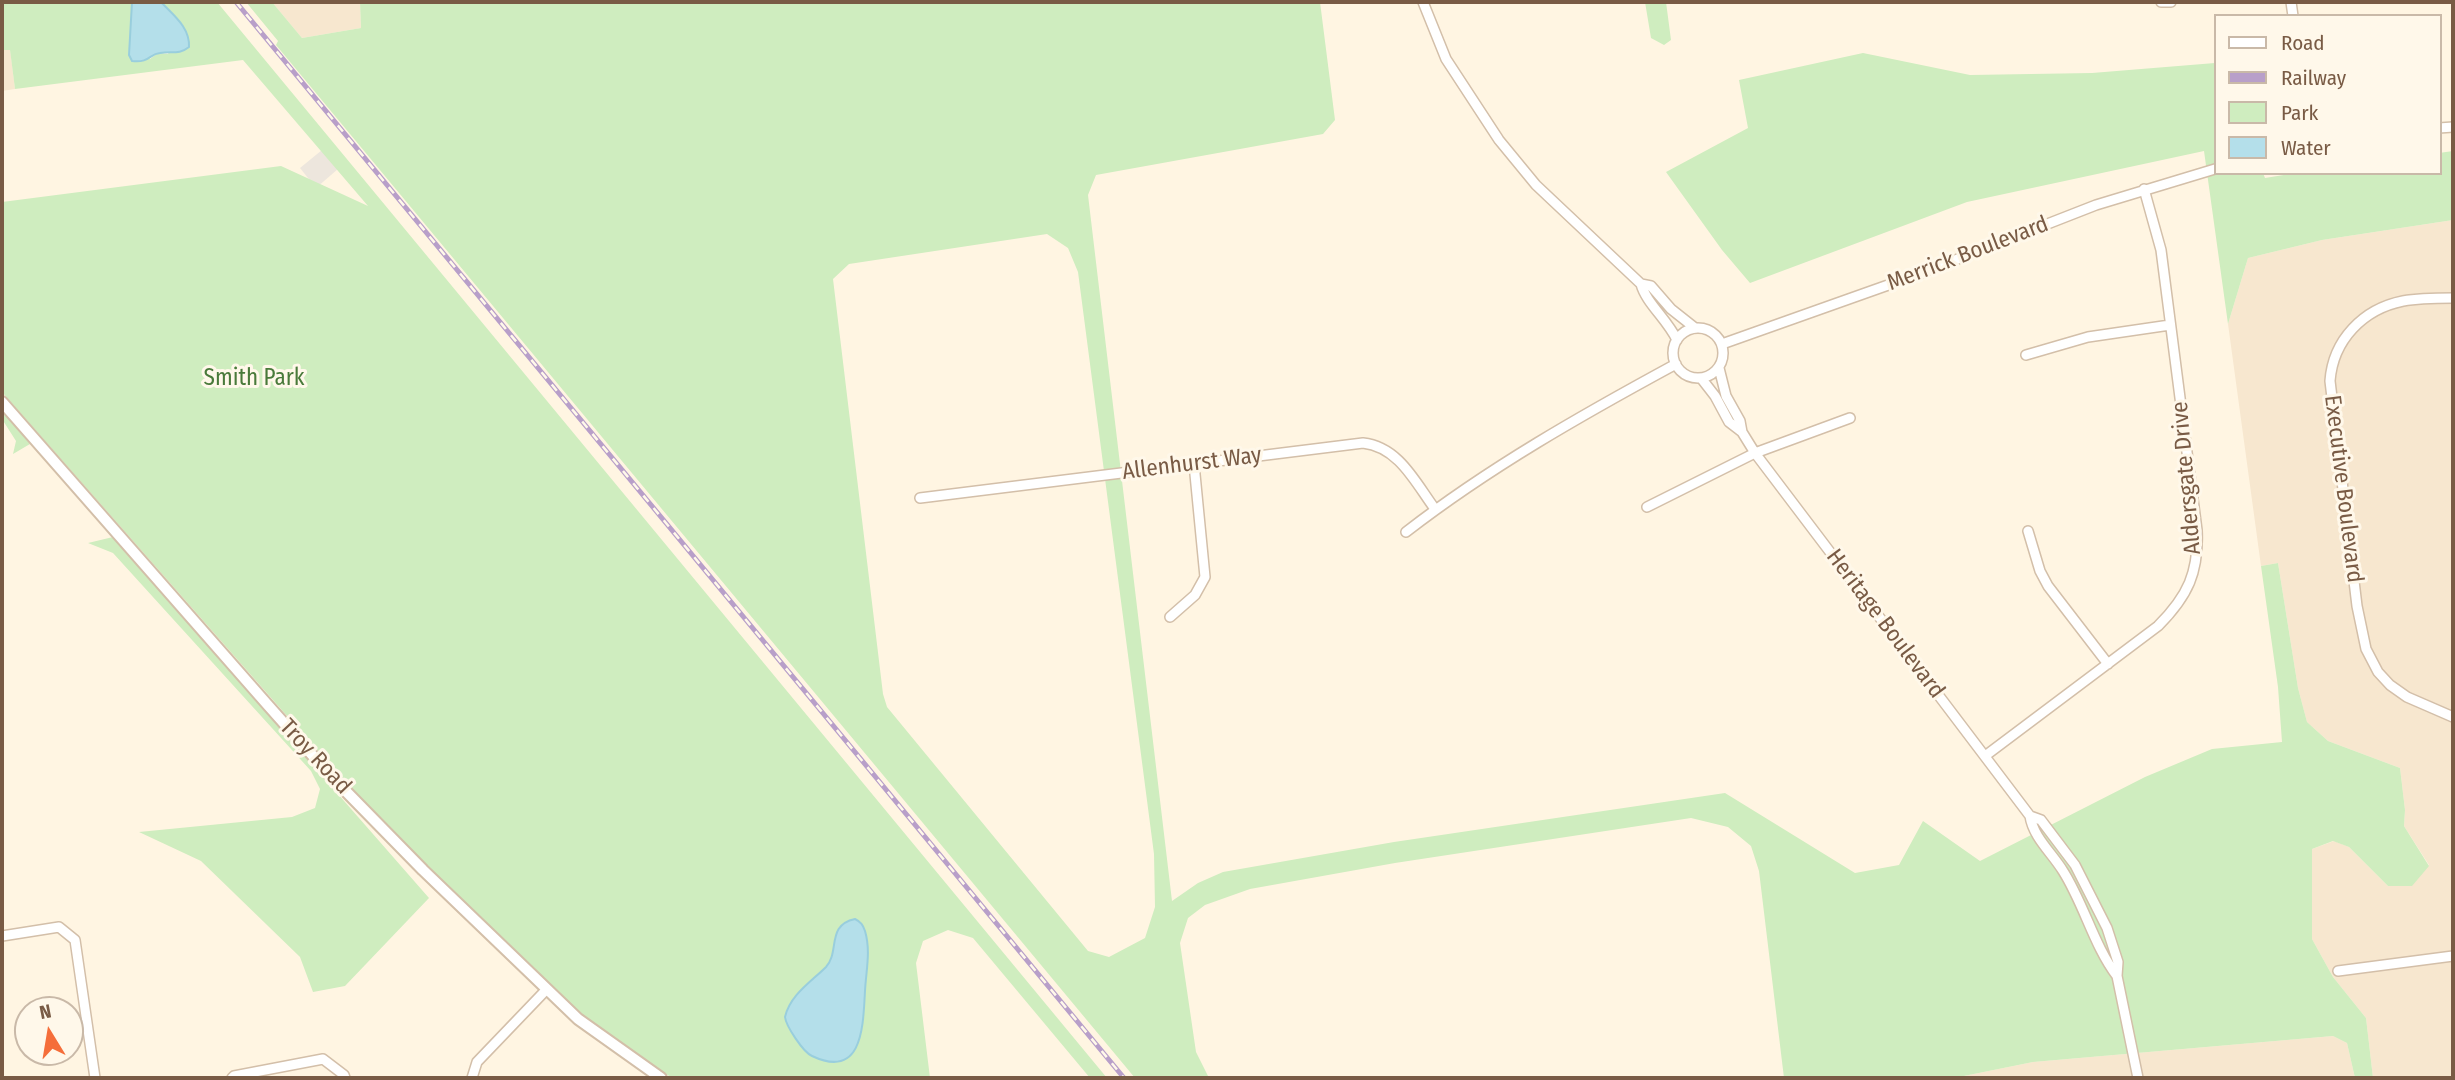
<!DOCTYPE html>
<html>
<head>
<meta charset="utf-8">
<style>
	body { margin:0 }
	#map { position:relative; width:2455px; height:1080px; overflow:hidden; background:#fff5e2; font-family:"Fira Sans Condensed",sans-serif }
	canvas { display:block }
	.frame { position:absolute; inset:0; border:4px solid #795b45; pointer-events:none }
	.legend { position:absolute; left:2214px; top:14px; width:228px; height:161px; box-sizing:border-box; background:#fff8ea; border:2px solid #c9b9a8; margin:0; padding:9px 12px; list-style:none; font-size:21px; color:#795b45 }
	.legend li { display:flex; align-items:center; gap:14px; height:35px }
	.legend b { width:35px; border:2px solid #c9b9a8 }
	.north { position:absolute; left:14px; top:996px; width:70px; height:70px; box-sizing:border-box; background:#fff8ea; border:2px solid #c9b9a8; border-radius:50%; rotate:349deg; font-size:19px; font-weight:700; line-height:28px; text-align:center; color:#795b45 }
	.north::after { content:''; display:block; margin:auto; width:24px; height:32px; background:#f56e3a; clip-path:polygon(50% 0,100% 100%,50% 72%,0 100%) }
</style>
</head>
<body>
<div id="map">
<canvas width="2455" height="1080"></canvas>
<div class="frame"></div>
<ul class="legend">
<li><b style="height:9px;background:#fff"></b>Road</li>
<li><b style="height:9px;background:#b89fc9"></b>Railway</li>
<li><b style="height:19px;background:#cfedbf"></b>Park</li>
<li><b style="height:19px;background:#b4dfea"></b>Water</li>
</ul>
<div class="north">N</div>
</div>
<script>
const ctx = document.querySelector('canvas').getContext('2d');
ctx.lineJoin = 'round';
function paint(path, color) {
  ctx.fillStyle = color;
  ctx.fill(path, 'evenodd');
}
function trace(path, color, width, dash) {
  ctx.strokeStyle = color;
  ctx.lineWidth = width;
  ctx.lineCap = dash ? 'butt' : 'round';
  ctx.setLineDash(dash || []);
  ctx.stroke(path);
}
function write(font, color, halo, rows, align = 'center') {
  ctx.font = font + ' "Fira Sans Condensed",sans-serif';
  ctx.lineWidth = 6;
  ctx.setLineDash([]);
  ctx.textBaseline = 'middle';
  ctx.strokeStyle = halo;
  ctx.fillStyle = color;
  for (const [text, x, y, turn = 0] of rows) {
    ctx.save();
    ctx.translate(x, y);
    ctx.rotate((+turn || 0) * Math.PI / 180);
    ctx.textAlign = isNaN(turn) ? turn : align;
    if (halo) ctx.strokeText(text, 0, 0);
    ctx.fillText(text, 0, 0);
    ctx.restore();
  }
}
const residential = new Path2D(`
	M 272,2 L 360,2 L 361,28 L 302,38 Z
	M 10,49 L 15,89 L 2,91 L 2,50 Z
	M 2453,220 L 2453,1078 L 2373,1078 L 2366,1018 L 2333,977 L 2312,939 L 2312,849 L 2334,841 L 2349,847 L 2388,886 L 2429,865 L 2404,826 L 2405,810 L 2400,768 L 2328,741 L 2307,722 L 2298,688 L 2278,563 L 2261,566 L 2228,324 L 2248,258 L 2322,240 Z
	M 2333,1036 L 2347,1043 L 2355,1078 L 1954,1078 L 2033,1062 Z`);
const industrial = new Path2D(`
	M 322,150 L 338,169 L 316,188 L 300,168 Z`);
const green = new Path2D(`
	M 2,2 L 132,2 L 131,11 L 150,59 L 158,53 L 168,54 L 183,25 L 161,2 L 217,2 L 1107,1078 L 1090,1078 L 973,938 L 948,930 L 923,941 L 916,963 L 930,1078 L 672,1078 L 571,1010 L 375,816 L 2,392 L 2,202 L 281,166 L 368,206 L 243,60 L 15,89 L 10,50 L 2,50 Z
	M 246,2 L 272,2 L 302,38 L 361,28 L 360,2 L 1320,2 L 1335,120 L 1323,134 L 1096,175 L 1088,195 L 1172,901 L 1198,883 L 1223,872 L 1394,842 L 1725,793 L 1855,873 L 1899,865 L 1923,821 L 1980,861 L 2145,777 L 2212,749 L 2282,742 L 2278,687 L 2261,566 L 2278,563 L 2298,688 L 2307,722 L 2328,741 L 2400,768 L 2405,810 L 2404,826 L 2429,866 L 2412,886 L 2388,886 L 2349,847 L 2333,841 L 2312,849 L 2312,939 L 2333,977 L 2366,1018 L 2373,1078 L 2355,1078 L 2347,1043 L 2333,1036 L 2033,1062 L 1954,1078 L 1784,1078 L 1759,871 L 1751,846 L 1728,827 L 1691,818 L 1395,863 L 1250,889 L 1205,905 L 1188,918 L 1180,943 L 1196,1052 L 1209,1078 L 1135,1078 L 276,45 L 278,41 ZM 1047,234 L 1068,248 L 1078,272 L 1154,854 L 1155,907 L 1145,938 L 1109,957 L 1088,951 L 887,707 L 883,694 L 833,279 L 849,264 Z
	M 1645,2 L 1666,2 L 1671,40 L 1664,45 L 1651,38 Z
	M 1863,53 L 1970,75 L 2092,73 L 2215,63 L 2215,173 L 2263,173 L 2265,178 L 2296,173 L 2439,173 L 2439,153 L 2453,151 L 2453,220 L 2322,240 L 2248,258 L 2228,324 L 2204,151 L 1967,202 L 1750,283 L 1722,250 L 1666,172 L 1748,128 L 1739,80 Z
	M 2,410 L 30,444 L 13,454 L 16,441 L 2,419 Z
	M 113,537 L 429,898 L 345,986 L 313,992 L 300,957 L 201,861 L 139,832 L 292,817 L 315,808 L 320,789 L 311,771 L 113,553 L 88,543 Z`);
const water = new Path2D(`
	M 132,2 L 161,2 C 173,15 190,27 189,47 C 179,55 172,51 160,53 C 149,54 150,63 132,61 L 129,55 Z
	M 855,919 C 861,922 863,925 865,931 C 871,951 866,971 865,991 C 863,1026 863,1080 812,1056 C 803,1052 786,1026 785,1017 C 790,995 811,982 826,967 C 840,952 826,925 855,919 Z`);
const minor = new Path2D(`
	M 1423,2 L 1446,59 L 1499,140 L 1536,185 L 1641,284
	M 2161,2 L 2171,2
	M 2291,2 L 2293,16
	M 2439,128 L 2453,127
	M 2453,298 C 2437,298 2419,298 2403,301 C 2363,309 2333,340 2330,381 L 2357,606 L 2366,649 L 2378,672 L 2390,685 L 2407,697 L 2453,717
	M1673 353a25 25 0 1 1 50 0a25 25 0 1 1-50 0Z
	M 1677,340 C 1667,319 1646,303 1641,284 L 1651,286 L 1671,309 L 1695,328
	M 1722,344 L 1922,273 L 2096,205 L 2215,169
	M 2026,355 L 2088,337 L 2170,325
	M 1719,368 L 1726,396 L 1740,421 L 1742,432
	M 1701,378 L 1715,396 L 1729,422 L 1742,432 L 1755,453 L 2030,816 C 2033,837 2052,853 2063,871 C 2084,904 2094,946 2117,976
	M 920,498 L 1363,443 C 1399,447 1415,482 1435,509
	M 1647,507 L 1755,453 L 1850,418
	M 2028,531 L 2040,571 L 2048,586 L 2108,664
	M 1406,532 C 1490,467 1582,415 1676,364
	M 1170,617 L 1195,595 L 1205,577 L 1194,464
	M 1985,756 L 2158,626 C 2188,596 2199,572 2197,530 L 2161,250 L 2144,189
	M 2030,816 L 2041,820 L 2075,865 L 2107,928 L 2118,962 L 2117,976 L 2138,1078
	M 2,936 L 59,927 L 75,940 L 95,1078
	M 2338,971 L 2453,956
	M 232,1078 L 234,1076 L 323,1059 L 344,1075 L 345,1078
	M 472,1078 L 477,1062 L 546,990`);
const tertiary = new Path2D(`
	M 2,402 L 266,703 L 330,775 L 423,870 L 578,1019 L 661,1078`);
const rail = new Path2D(`
	M 236,2 L 1124,1078`);
const streetNames = [
	["Merrick Boulevard",1968,254,-21],
	["Allenhurst Way",1192,464,-7],
	["Aldersgate Drive",2187,478,-95],
	["Executive Boulevard",2343,489,83],
	["Heritage Boulevard",1885,624,53],
	["Troy Road",315,757,47]
];
const parkNames = [
	["Smith Park",254,379]
];
paint(residential, '#f7e7cf');
paint(industrial, '#ede6dd');
paint(green, '#cfedbf');
paint(water, '#b4dfea');
trace(water, '#99cedd', 2);
trace(minor, '#d3bfa9', 12);
trace(tertiary, '#d3bfa9', 14);
trace(minor, '#fff', 9);
trace(tertiary, '#fff', 10);
trace(rail, '#b89fc9', 5);
trace(rail, '#fff8ea', 2.5, [8]);
write('23px', '#795b45', '#fff8ea', streetNames);
write('23px', '#497a3a', '#fff8ea', parkNames);
</script>
</body>
</html>
